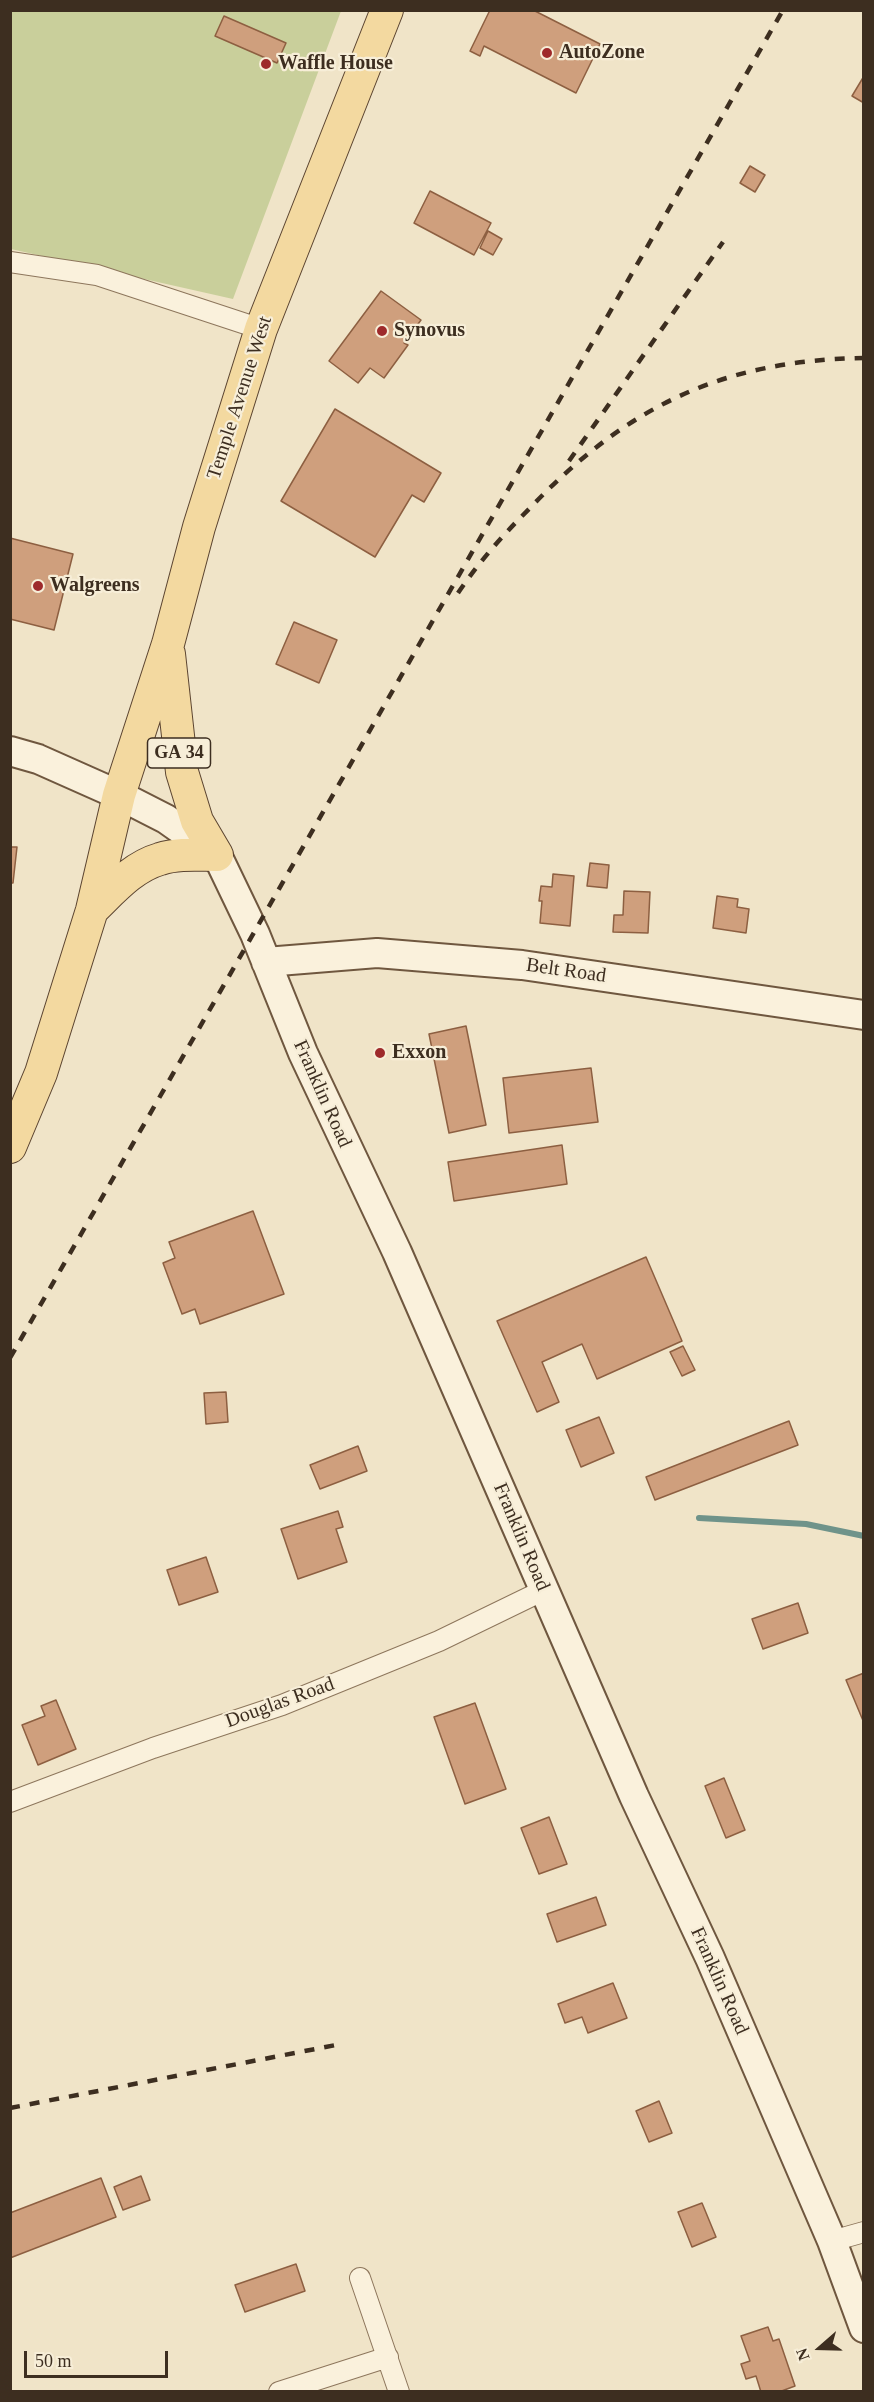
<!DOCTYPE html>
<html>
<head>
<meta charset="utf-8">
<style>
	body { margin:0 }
	#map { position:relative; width:874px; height:2402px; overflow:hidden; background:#f0e4c8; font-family:"Times New Roman",serif }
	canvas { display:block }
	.frame { position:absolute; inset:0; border:12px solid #3d2e20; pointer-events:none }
	.north { position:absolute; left:790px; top:2318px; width:60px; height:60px; -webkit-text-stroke:4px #f7eed8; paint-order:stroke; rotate:250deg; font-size:16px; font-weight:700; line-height:24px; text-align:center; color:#3d2e20 }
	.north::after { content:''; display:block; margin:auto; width:21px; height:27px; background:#3d2e20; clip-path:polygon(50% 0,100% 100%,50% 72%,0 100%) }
	.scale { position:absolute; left:24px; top:2351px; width:144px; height:27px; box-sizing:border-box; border:3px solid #3d2e20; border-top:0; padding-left:8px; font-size:18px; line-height:21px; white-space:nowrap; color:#3d2e20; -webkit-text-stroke:4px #f7eed8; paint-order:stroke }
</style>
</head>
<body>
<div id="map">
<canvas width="874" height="2402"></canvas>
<div class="frame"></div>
<div class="north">N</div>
<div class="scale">50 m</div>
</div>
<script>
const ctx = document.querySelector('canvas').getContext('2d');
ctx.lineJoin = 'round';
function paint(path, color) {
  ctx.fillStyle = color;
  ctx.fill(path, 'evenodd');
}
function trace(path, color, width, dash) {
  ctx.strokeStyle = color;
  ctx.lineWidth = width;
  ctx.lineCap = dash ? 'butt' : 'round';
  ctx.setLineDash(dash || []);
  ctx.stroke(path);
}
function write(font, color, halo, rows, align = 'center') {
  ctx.font = font + ' "Times New Roman",serif';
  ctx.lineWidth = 4.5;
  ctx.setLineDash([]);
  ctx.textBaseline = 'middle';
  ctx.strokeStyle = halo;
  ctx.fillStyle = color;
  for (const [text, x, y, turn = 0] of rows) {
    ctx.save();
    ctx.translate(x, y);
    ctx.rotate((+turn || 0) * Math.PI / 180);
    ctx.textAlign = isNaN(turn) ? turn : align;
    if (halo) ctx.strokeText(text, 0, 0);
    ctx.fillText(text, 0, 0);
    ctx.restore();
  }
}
const green = new Path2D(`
	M 11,11 L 341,11 L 233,299 L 11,249 Z`);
const stream = new Path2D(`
	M 699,1518 L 806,1524 L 864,1536`);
const building = new Path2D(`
	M 490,10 L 533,10 L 600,44 L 576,93 L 484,46 L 480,56 L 470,51 Z
	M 224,16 L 286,43 L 277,63 L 215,36 Z
	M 864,76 L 864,103 L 852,96 Z
	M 750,166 L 765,175 L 755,192 L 740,183 Z
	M 430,191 L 491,223 L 474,255 L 414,223 Z
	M 488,231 L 502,239 L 493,255 L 480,248 Z
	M 381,291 L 421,320 L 404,343 L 408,345 L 384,378 L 370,368 L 358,383 L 329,361 Z
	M 335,409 L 441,473 L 424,502 L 412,495 L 375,557 L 281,501 Z
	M 10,538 L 73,554 L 54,630 L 10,619 Z
	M 294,622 L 337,640 L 319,683 L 276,664 Z
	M 10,847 L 17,847 L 13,883 L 10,883 Z
	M 590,863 L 609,865 L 607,888 L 587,886 Z
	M 553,874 L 574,876 L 570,926 L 540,923 L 542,901 L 539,901 L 541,886 L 552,887 Z
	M 624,891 L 650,892 L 648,933 L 613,932 L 614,915 L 623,915 Z
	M 717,896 L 738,899 L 737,907 L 749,909 L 746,933 L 713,928 Z
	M 466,1026 L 486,1125 L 449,1133 L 429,1034 Z
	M 591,1068 L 598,1122 L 509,1133 L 503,1078 Z
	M 562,1145 L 567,1184 L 454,1201 L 448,1162 Z
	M 253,1211 L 284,1294 L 200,1324 L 195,1309 L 182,1314 L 163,1263 L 175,1258 L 169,1242 Z
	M 646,1257 L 682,1341 L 597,1379 L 582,1344 L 542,1362 L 559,1402 L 537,1412 L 497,1321 Z
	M 683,1346 L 695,1370 L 682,1376 L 670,1352 Z
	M 226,1392 L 228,1422 L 206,1424 L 204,1393 Z
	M 599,1417 L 614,1453 L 581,1467 L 566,1430 Z
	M 789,1421 L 798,1445 L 655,1500 L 646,1477 Z
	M 358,1446 L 367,1471 L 320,1489 L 310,1465 Z
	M 338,1511 L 343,1527 L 336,1529 L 347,1562 L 298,1579 L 281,1529 Z
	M 206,1557 L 218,1592 L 179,1605 L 167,1570 Z
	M 798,1603 L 808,1633 L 763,1649 L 752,1619 Z
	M 864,1673 L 864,1723 L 846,1680 Z
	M 56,1700 L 76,1749 L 38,1765 L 22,1725 L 45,1716 L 41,1706 Z
	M 475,1703 L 506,1789 L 465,1804 L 434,1717 Z
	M 724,1778 L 745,1830 L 726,1838 L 705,1786 Z
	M 549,1817 L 567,1864 L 539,1874 L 521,1828 Z
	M 596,1897 L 606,1925 L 557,1942 L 547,1914 Z
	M 613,1983 L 627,2018 L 588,2033 L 582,2017 L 565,2023 L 558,2004 Z
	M 659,2101 L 672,2133 L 649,2142 L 636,2111 Z
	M 141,2176 L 150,2200 L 123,2210 L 114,2187 Z
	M 101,2178 L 116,2217 L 10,2258 L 10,2213 Z
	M 702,2203 L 716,2237 L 692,2247 L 678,2212 Z
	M 296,2264 L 305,2291 L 245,2312 L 235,2285 Z
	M 768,2327 L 773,2341 L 779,2339 L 795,2386 L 779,2392 L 761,2392 L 756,2376 L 746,2379 L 741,2364 L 750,2361 L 741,2336 Z`);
const street = new Path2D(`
	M 10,262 L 97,275 L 261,329
	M 10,1802 L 153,1748 L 282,1705 L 439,1641 L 544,1590
	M 832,2241 L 864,2232
	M 360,2278 L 399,2392
	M 279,2392 L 388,2357`);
const secondary = new Path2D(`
	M 10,751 L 38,759 L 119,795 L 166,819 L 217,855 L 255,934 L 303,1053 L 397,1252 L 634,1796 L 710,1958 L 832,2241 L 864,2328
	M 266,962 L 377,953 L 522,965 L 864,1015`);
const primary = new Path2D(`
	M 92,910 C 112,891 132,867 160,859 C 178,853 198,855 217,855 L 197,821 L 182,772 L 169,654
	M 10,1147 L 41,1073 L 92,910 L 119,795 L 168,644 L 199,527 L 261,329 L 387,10`);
const rail = new Path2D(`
	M 569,461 L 723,242
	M 458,593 C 479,562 503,535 529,509 C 626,407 722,360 864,358
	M 10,1358 L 783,10
	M 10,2108 L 336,2045`);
const markers = [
	[547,53,6,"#9e2a2b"],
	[266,64,6,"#9e2a2b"],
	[382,331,6,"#9e2a2b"],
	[38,586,6,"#9e2a2b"],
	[380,1053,6,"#9e2a2b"]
];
const shields = [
	[179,753,63]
];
const shieldNames = [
	["GA 34",179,753]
];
const poiNames = [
	["AutoZone",559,53],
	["Waffle House",278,64],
	["Synovus",394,331],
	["Walgreens",50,586],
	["Exxon",392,1053]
];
const streetNames = [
	["Temple Avenue West",240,398,-72],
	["Belt Road",566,971,8],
	["Franklin Road",322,1094,66],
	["Franklin Road",521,1537,67],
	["Douglas Road",280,1703,-20],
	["Franklin Road",719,1981,66]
];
paint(green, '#c9cf9b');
trace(stream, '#6f938a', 6);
paint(building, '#cf9f7d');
trace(building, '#8d5f41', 1.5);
trace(street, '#8d765c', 22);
trace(secondary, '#6f573f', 32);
trace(primary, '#5b4430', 34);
trace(street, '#faf1dc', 20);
trace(secondary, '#faf1dc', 28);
trace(primary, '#f3d9a0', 32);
trace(rail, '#3d2e20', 4.5, [10, 10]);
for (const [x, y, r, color] of markers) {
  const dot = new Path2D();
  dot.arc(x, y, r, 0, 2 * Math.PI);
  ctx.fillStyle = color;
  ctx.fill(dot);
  trace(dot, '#f7eed8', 2);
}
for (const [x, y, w] of shields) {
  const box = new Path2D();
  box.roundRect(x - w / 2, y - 15, w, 30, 4.5);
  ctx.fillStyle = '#f7eed8';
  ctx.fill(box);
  trace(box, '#3d2e20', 1.5);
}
write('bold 18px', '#3d2e20', null, shieldNames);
write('bold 20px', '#3d2e20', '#f7eed8', poiNames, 'left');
write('20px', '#3d2e20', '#f7eed8', streetNames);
</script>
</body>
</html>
